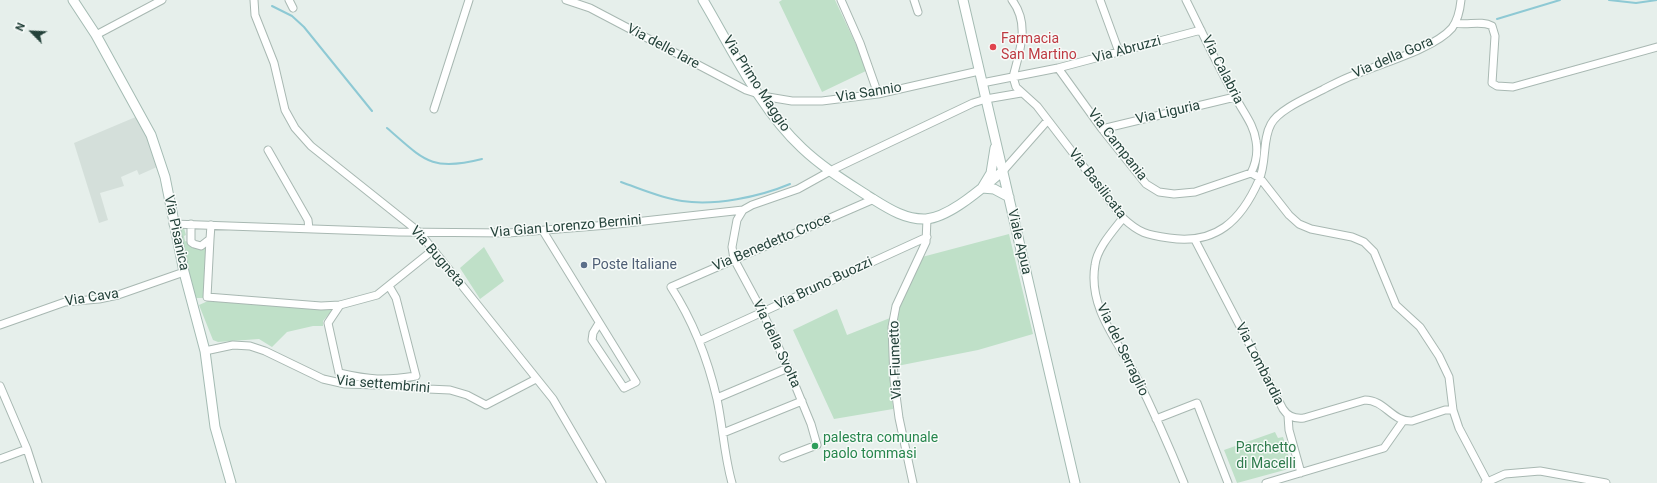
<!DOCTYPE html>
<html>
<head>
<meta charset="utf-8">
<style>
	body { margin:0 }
	#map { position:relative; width:1657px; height:483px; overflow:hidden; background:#e6efeb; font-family:Roboto,sans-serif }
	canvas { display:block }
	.north { position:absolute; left:12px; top:12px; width:40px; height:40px; -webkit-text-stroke:3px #f7fbf9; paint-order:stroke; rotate:294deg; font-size:11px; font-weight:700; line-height:16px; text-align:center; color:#24423a }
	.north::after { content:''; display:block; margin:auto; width:14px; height:18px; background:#24423a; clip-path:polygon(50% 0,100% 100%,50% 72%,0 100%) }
</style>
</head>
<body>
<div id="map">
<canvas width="1657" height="483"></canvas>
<div class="north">N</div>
</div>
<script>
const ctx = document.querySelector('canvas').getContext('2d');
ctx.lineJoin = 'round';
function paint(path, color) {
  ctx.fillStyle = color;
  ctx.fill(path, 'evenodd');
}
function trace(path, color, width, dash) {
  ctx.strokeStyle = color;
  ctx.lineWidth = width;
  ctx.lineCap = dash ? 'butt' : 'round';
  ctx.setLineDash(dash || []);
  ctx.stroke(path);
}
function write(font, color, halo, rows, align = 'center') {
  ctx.font = font + ' Roboto,sans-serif';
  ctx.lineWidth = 3;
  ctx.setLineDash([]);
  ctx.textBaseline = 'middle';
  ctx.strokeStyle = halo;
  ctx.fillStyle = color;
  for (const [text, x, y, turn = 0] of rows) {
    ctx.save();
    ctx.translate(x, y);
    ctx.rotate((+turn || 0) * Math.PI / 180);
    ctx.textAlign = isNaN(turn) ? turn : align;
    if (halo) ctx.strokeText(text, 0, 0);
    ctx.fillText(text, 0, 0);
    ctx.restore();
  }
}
const built = new Path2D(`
	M 138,116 L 147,134 L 157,167 L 139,175 L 137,170 L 121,177 L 124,186 L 100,193 L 108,220 L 99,223 L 74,143 Z`);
const green = new Path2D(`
	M 782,0 L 835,0 L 868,70 L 822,92 L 779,2 Z
	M 182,228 L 184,228 L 186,235 L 184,236 L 185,241 L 202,248 L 206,247 L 204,298 L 196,298 C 192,285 175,238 182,228 Z
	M 1009,234 L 1033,334 L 978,350 L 897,366 L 895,323 L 901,301 L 922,257 Z
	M 484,247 L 504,281 L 480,299 L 460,268 Z
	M 208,301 L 316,309 L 334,308 L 323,321 L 323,326 L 313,326 L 287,332 L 272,347 L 259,339 L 218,342 L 213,340 L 199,305 Z
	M 837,309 L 847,335 L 890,318 L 889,342 L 893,409 L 834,419 L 793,330 Z
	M 1275,432 L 1278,438 L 1283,437 L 1292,468 L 1237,483 L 1224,450 Z`);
const stream = new Path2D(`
	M 1609,0 L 1636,3 L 1657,0
	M 272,6 L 292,16 L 304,27 L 372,111
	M 1497,19 L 1560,0
	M 387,128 C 424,160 431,172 482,159
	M 621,182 C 641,189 661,198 682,201 C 715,206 759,197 790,184`);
const street = new Path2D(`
	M 254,0 L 255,15 L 274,63 L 285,110 L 295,128 L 311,146 L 419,232 L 553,399 L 602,483
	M 289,0 L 293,8
	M 566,0 L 590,8 L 746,90 L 768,97 L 792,101 L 822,101 L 878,94 L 979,71
	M 841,0 L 860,43 L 878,94
	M 914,0 L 918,12
	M 1012,0 C 1030,24 1020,50 1013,77
	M 1100,0 L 1119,52
	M 1186,0 C 1202,32 1217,65 1235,96 C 1242,111 1254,124 1256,141 C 1258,152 1256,163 1251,173
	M 1455,23 C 1467,26 1481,20 1492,26 L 1495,36 L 1492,83 L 1497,86 L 1513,87 L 1657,47
	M 96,35 L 162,0
	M 1058,68 L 1102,129 L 1146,184 L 1159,192 L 1174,194 L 1195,192 L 1251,173 L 1260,178 L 1289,215 L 1299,224 L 1311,229 L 1352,237 L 1364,242 L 1374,252 L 1396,305 L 1420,327 L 1439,356 L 1449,377 L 1453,410 L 1459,428 L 1488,483
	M 1013,77 L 1016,87 L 1037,106 L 1123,218 C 1139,233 1147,235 1169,238 C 1216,245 1241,221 1259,180 C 1267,162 1262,140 1271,124 C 1279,109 1309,97 1324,89 C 1334,84 1343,79 1354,75 C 1379,64 1434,49 1452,28 C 1458,20 1460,10 1461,0
	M 982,83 L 1058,68 L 1201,30
	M 434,109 L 469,0
	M 1102,129 L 1235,97
	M 268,150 L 308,220 L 309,229
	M 1003,171 L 1048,120
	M 1123,218 C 1113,231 1097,248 1095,265 C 1088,307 1117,340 1135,374 C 1153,410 1169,446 1184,483
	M 173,224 L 398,232 L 508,233 L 608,225 L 743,210
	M 191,224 L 191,242 L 194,244 L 201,246 L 210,239 L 211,225
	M 543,231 C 574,281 605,332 636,382 L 624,388 L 592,340 L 593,333 L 599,323
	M 210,239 L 207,297 L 321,306 L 340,305 L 377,295 L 433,250
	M 1195,240 L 1283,409 C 1288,417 1295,419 1304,418 L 1365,400 C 1385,400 1392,422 1412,421 L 1445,410 L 1453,410
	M 340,305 L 328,323 L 339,373 C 370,380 384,381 416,376 L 396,298 L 389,286
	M 0,325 L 65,302 L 99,299 L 118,295 L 184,272
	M 699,341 L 927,237
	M 205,351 L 233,345 L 250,346 L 265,351 L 323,379 L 345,384 L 410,386 L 428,389 L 450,390 L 467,395 L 486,405 L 536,379
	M 0,386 L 27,449
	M 717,398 L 788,368
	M 1288,416 L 1289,430 L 1301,473
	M 1156,419 L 1197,403 L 1228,483
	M 723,433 L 802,401
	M 783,458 L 817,445 L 811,424 L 788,368 L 763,313 L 734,259 L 732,247 L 737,220 L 743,210 L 752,205 L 798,189 L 834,169 L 973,103 L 986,99 L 1021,93
	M 0,459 L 27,449 L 38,483
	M 732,483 C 724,455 723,427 717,399 C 708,360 693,321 671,287 L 874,199
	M 913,483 L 899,418 L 894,380 L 892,327 L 896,306 L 926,242 L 927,219
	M 1266,483 L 1384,448 L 1403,421
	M 1485,483 L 1505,474 L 1540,471 L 1606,483`);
const secondary = new Path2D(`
	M 73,0 L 96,35 L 151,135 L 165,177 L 184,272 L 205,351 L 215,427 L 231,483
	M 703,0 C 732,49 760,109 802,148 C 822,167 845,181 868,196 C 886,207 904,220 926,219 C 951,217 984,186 1003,171
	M 963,0 L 1075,483
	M 995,148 L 991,173 L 982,188 L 994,189 L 1009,197`);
const markers = [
	[993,47,4,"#e0444e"],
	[584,265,4,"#5c6f8a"],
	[815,446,4,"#2e9e5b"]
];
const healthNames = [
	["Farmacia",1001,39],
	["San Martino",1001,55]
];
const streetNames = [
	["Via delle Iare",663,47,28],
	["Via Abruzzi",1127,50,-15],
	["Via della Gora",1393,58,-23],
	["Via Calabria",1222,70,63],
	["Via Primo Maggio",756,84,57],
	["Via Sannio",869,93,-9],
	["Via Liguria",1168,113,-13],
	["Via Campania",1117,145,52],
	["Via Basilicata",1097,184,52],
	["Via Gian Lorenzo Bernini",566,227,-5],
	["Via Pisanica",176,233,78],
	["Viale Apua",1019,242,77],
	["Via Benedetto Croce",772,243,-23],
	["Via Bugneta",437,257,49],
	["Via Bruno Buozzi",824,284,-25],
	["Via Cava",92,298,-9],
	["Via della Svolta",776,344,65],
	["Via del Serraglio",1122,350,64],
	["Via Fiumetto",896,360,-92],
	["Via Lombardia",1259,364,63],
	["Via settembrini",383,385,5]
];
const serviceNames = [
	["Poste Italiane",592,265]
];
const leisureNames = [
	["palestra comunale",823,438],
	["paolo tommasi",823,454]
];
const parkNames = [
	["Parchetto",1266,448],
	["di Macelli",1266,464]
];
paint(built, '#d4dfda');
paint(green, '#bfe0c8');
trace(stream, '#8ec9d4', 2);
trace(street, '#a8b8b2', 9);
trace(secondary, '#a4bbb3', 11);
trace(street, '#fff', 7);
trace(secondary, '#fff', 9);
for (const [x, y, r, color] of markers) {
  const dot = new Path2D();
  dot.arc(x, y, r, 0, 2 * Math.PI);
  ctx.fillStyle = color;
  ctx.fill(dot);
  trace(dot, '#f7fbf9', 1.5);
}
write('14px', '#be3a42', '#f7fbf9', healthNames, 'left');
write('14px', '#24423a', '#f7fbf9', streetNames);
write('14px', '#4e5e75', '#f7fbf9', serviceNames, 'left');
write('14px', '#27864d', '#f7fbf9', leisureNames, 'left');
write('14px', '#2d7a4b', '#f7fbf9', parkNames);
</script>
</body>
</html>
